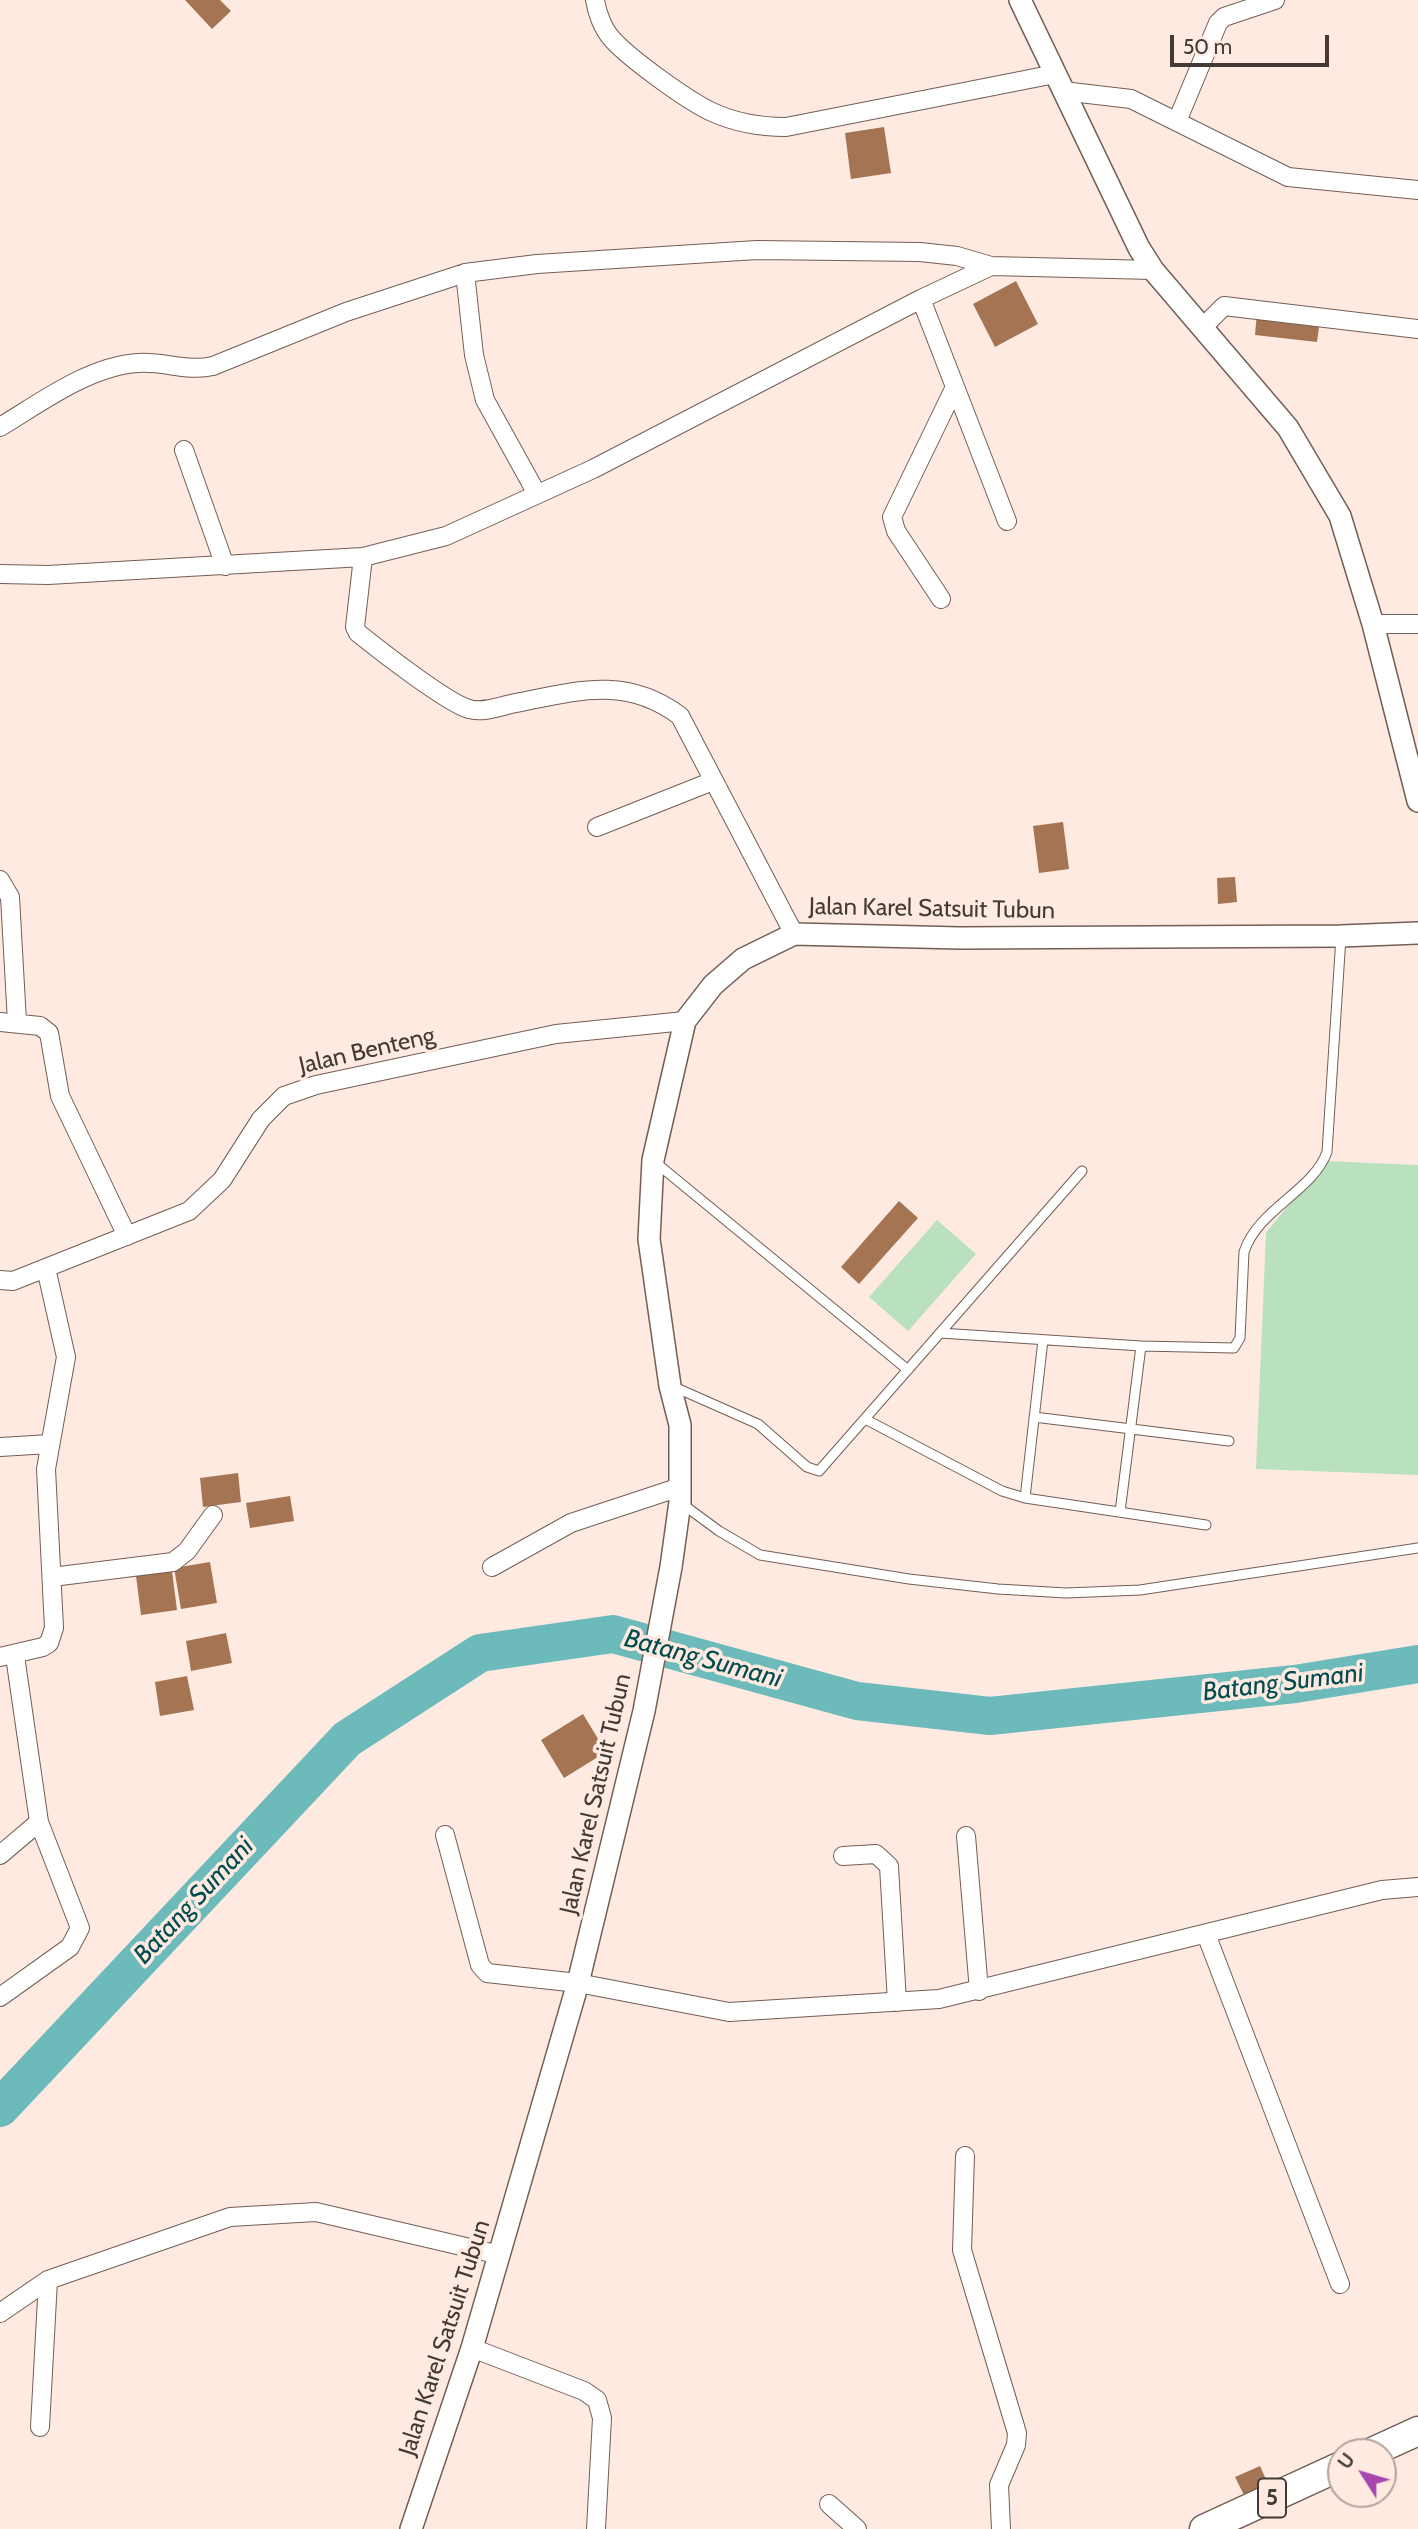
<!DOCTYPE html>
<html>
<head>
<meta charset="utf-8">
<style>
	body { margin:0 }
	#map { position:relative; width:1418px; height:2529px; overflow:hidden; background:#feeae1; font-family:Cabin,sans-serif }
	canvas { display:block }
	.north { position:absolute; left:1327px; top:2438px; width:70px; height:70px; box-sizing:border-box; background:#feeae1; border:2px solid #b3a49c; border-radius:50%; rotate:307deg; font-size:19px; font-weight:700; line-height:28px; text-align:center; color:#433a35 }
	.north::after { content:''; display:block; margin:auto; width:24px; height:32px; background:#a647b0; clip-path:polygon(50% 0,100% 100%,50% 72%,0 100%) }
	.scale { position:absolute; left:1170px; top:35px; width:159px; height:32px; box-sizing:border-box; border:4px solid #433a35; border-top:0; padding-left:9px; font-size:21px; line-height:24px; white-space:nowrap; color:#433a35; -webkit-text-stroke:5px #feeae1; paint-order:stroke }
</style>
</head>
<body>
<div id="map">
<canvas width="1418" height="2529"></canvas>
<div class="north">U</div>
<div class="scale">50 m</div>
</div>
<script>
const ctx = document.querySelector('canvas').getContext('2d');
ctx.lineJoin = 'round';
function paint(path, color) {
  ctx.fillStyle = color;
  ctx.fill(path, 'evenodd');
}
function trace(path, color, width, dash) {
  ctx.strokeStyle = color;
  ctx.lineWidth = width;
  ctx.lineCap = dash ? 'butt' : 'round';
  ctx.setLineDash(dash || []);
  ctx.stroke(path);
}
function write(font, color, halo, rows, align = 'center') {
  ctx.font = font + ' Cabin,sans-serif';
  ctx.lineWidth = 7;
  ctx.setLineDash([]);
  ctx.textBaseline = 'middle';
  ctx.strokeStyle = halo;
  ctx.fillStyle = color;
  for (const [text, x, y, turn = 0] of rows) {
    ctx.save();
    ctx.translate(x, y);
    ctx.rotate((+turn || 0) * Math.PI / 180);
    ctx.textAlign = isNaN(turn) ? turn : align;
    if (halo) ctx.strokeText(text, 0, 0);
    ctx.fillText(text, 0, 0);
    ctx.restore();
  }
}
const green = new Path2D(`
	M 1324,1161 L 1418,1165 L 1418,1475 L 1256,1469 L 1266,1233 Z
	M 937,1220 L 976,1254 L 908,1331 L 869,1297 Z`);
const river = new Path2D(`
	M 0,2108 L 347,1739 L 480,1653 L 613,1634 L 857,1701 L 990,1716 L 1295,1684 L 1418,1664`);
const building = new Path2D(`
	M 185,0 L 220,0 L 231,11 L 212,29 Z
	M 884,127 L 891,173 L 851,179 L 845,133 Z
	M 1016,281 L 1038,324 L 995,347 L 973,304 Z
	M 1257,312 L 1320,320 L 1317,342 L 1255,335 Z
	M 1063,822 L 1069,869 L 1039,873 L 1033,826 Z
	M 1235,877 L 1237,902 L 1218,904 L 1217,878 Z
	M 899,1201 L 918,1218 L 859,1284 L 841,1267 Z
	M 238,1473 L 241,1502 L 203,1507 L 200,1478 Z
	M 290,1496 L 294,1521 L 250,1528 L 246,1503 Z
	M 210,1562 L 217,1603 L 181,1609 L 174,1568 Z
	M 172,1571 L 177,1610 L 141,1615 L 136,1576 Z
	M 226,1633 L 232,1663 L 191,1671 L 186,1641 Z
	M 187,1676 L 194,1710 L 160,1716 L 155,1682 Z
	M 583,1714 L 606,1752 L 564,1778 L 541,1740 Z
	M 1260,2466 L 1268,2484 L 1244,2495 L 1235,2477 Z`);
const service = new Path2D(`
	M 655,1162 L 908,1370
	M 940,1333 L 1141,1346 L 1234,1348 L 1240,1338 L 1244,1252 C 1258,1209 1313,1191 1327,1152 L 1341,937
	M 672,1386 L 758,1424 L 807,1467 L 819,1471 L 1082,1171
	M 1034,1417 L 1229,1441
	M 865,1419 L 1002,1491 L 1025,1498 L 1206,1525
	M 1025,1498 L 1043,1340
	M 681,1503 L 719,1531 L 760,1555 L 909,1579 L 998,1589 L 1066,1593 L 1140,1590 L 1418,1548
	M 1120,1512 L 1141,1346`);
const minor = new Path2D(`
	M 595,0 C 597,13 603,29 612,39 C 630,59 688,101 712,112 C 736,123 761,127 786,127 L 1055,74
	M 1063,91 L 1131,99 L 1288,177 L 1418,190
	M 1178,119 L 1218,23 L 1224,17 L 1275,0
	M 465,273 L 474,355 L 485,400 L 537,494
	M 921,299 L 1007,521
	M 1204,326 L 1224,306 L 1418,329
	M 0,427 C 40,403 89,366 138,363 C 164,361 187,372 213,366 L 346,312 L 465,273 L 537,264 L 757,250 L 920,252 L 957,256 L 991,266
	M 184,450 L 225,566
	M 363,557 L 355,627 L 358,633 C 378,649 447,703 469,709 C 482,713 498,707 511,704 C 573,692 624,674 680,716 L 794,934
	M 0,574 L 48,575 L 363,557 L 446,536 L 593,469 L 921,299 L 991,266 L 1153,270
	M 941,599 L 896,531 L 892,517 L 954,389
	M 1373,624 L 1418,624
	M 597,827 L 713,781
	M 0,880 L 10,897 L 17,1022
	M 0,1022 L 40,1026 L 49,1033 L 60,1096 L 127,1236
	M 0,1280 L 13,1281 L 189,1211 L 222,1180 L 261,1119 L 284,1096 L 316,1085 L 556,1034 L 685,1021
	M 0,1447 L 50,1444
	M 492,1567 L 571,1523 L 680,1487
	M 52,1577 L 173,1562 L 187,1551 L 213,1515
	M 0,1657 L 43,1647 L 49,1643 L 54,1628 L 46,1469 L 66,1357 L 46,1268
	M 445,1835 L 480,1965 L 487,1973 L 578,1983 L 729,2012 L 939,1999 L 1382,1890 L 1418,1887
	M 966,1836 L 979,1991
	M 0,1855 L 39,1822
	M 843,1856 L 876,1854 L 889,1866 L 897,2002
	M 1206,1934 L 1340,2284
	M 0,1997 L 70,1947 L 80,1928 L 39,1822 L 15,1656
	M 965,2156 L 962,2250 L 1017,2433 L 1016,2445 L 999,2485 L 1001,2529
	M 0,2313 L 48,2280 L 230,2217 L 316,2212 L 500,2255
	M 472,2348 L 584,2391 L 597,2400 L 602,2418 L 596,2529
	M 40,2427 L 48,2280
	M 829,2504 L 857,2529`);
const tertiary = new Path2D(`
	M 1020,0 L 1139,248 L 1153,270 L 1288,428 L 1340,516 L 1373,624 L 1418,801
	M 411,2529 L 472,2348 L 578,1983 L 644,1711 L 671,1567 L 680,1502 L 680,1425 L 670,1386 L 649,1239 L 653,1160 L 685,1021 L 713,985 L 743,959 L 794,934 L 960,938 L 1341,936 L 1418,933`);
const trunk = new Path2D(`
	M 1372,2452 L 1418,2431
	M 1204,2529 L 1341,2466`);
const shields = [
	[1272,2498,28]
];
const shieldNames = [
	["5",1272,2498]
];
const streetNames = [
	["Jalan Karel Satsuit Tubun",932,909,1],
	["Jalan Benteng",367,1051,-13],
	["Jalan Karel Satsuit Tubun",596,1794,-77],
	["Jalan Karel Satsuit Tubun",445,2338,-72]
];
const waterNames = [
	["Batang Sumani",703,1659,15],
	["Batang Sumani",1283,1683,-7],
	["Batang Sumani",194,1901,-47]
];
paint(green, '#bae1be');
trace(river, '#6dbabb', 38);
paint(building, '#a47453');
trace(service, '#735e55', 11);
trace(minor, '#735e55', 20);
trace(tertiary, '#735e55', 24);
trace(trunk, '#735e55', 31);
trace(service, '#fff', 9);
trace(minor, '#fff', 18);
trace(tertiary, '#fff', 21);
trace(trunk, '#fff', 28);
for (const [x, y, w] of shields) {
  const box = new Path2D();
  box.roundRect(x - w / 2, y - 19.5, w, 39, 5);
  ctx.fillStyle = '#feeae1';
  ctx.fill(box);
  trace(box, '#433a35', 2);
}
write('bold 23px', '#433a35', null, shieldNames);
write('24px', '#433a35', '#feeae1', streetNames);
write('italic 26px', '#014c4e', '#feeae1', waterNames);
</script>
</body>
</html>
